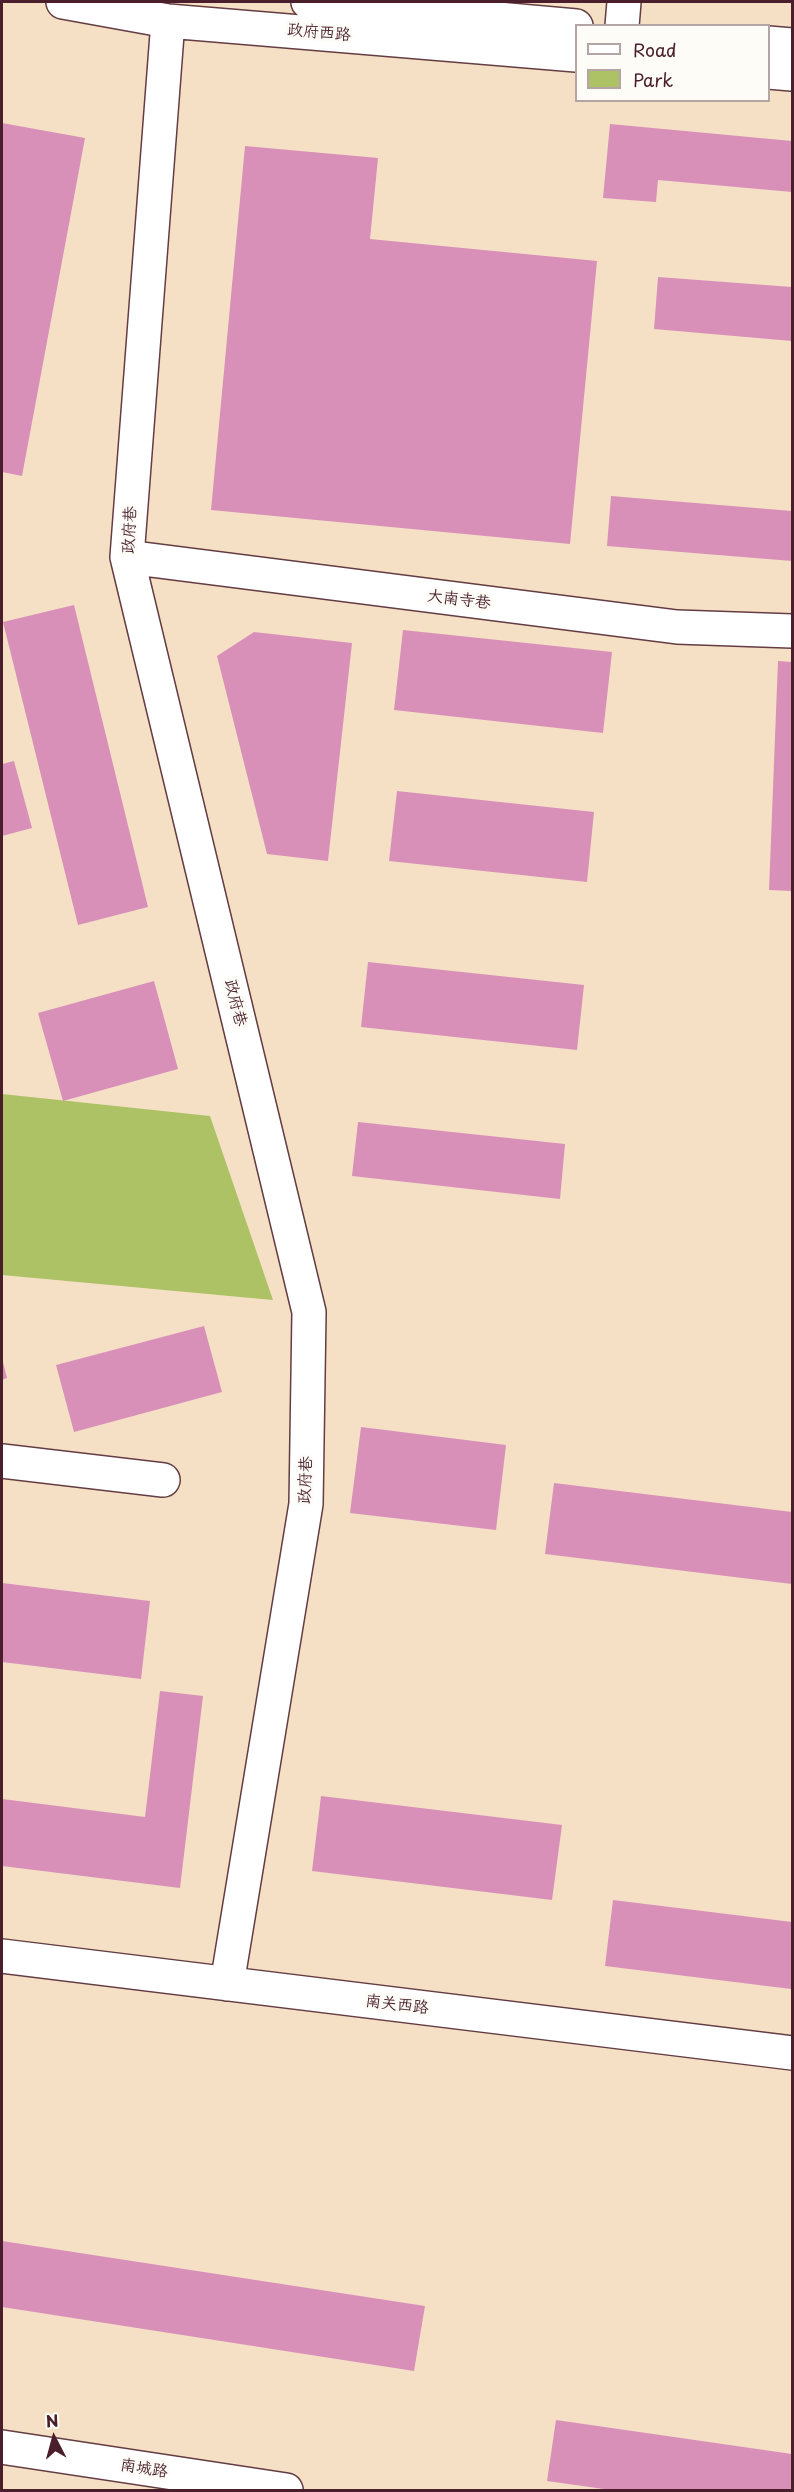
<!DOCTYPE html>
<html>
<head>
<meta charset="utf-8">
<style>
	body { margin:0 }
	#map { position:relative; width:794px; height:2492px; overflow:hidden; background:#f5e0c6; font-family:"Playpen Sans",sans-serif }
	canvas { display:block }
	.frame { position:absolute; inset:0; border:3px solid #4a1f2b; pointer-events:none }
	.legend { position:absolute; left:575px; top:24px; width:195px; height:78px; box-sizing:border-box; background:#fdfcf7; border:2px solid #b5a4a5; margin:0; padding:8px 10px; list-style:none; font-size:18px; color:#4a1f2b }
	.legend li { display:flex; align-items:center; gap:12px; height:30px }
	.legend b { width:30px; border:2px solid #b5a4a5 }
	.north { position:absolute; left:24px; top:2408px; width:60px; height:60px; -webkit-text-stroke:4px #fdfcf7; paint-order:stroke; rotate:354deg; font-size:16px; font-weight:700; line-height:24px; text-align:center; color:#4a1f2b }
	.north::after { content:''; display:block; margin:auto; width:21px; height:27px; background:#4a1f2b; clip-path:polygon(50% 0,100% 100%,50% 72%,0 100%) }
</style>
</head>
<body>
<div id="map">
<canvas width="794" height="2492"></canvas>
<div class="frame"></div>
<ul class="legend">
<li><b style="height:8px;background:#fff"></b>Road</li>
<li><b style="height:16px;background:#adc165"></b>Park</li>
</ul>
<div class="north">N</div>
</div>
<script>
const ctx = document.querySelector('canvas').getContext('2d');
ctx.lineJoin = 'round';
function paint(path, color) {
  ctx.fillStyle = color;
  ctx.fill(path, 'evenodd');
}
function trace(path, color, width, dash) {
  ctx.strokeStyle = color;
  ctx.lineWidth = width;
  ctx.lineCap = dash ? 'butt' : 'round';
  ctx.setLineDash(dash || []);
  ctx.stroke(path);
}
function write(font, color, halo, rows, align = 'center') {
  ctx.font = font + ' "Playpen Sans","LXGW WenKai TC",sans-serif';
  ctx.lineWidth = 6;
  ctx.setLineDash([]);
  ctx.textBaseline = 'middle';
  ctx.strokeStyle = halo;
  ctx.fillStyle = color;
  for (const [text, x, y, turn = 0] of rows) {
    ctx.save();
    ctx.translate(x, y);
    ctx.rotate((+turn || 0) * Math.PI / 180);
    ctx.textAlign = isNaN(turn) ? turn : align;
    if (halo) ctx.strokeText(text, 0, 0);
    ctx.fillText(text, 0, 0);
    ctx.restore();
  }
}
const green = new Path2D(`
	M 2,1094 L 210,1116 L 273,1300 L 2,1275 Z`);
const building = new Path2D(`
	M 2,123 L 85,138 L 22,476 L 2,472 Z
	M 610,124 L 792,141 L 792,192 L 658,180 L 656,202 L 603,198 Z
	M 245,146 L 378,158 L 370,239 L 597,261 L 570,544 L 211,510 Z
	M 658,277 L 792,287 L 792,341 L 654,329 Z
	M 611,496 L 792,511 L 792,561 L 607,546 Z
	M 74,605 L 148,907 L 78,925 L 3,622 Z
	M 403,630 L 612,652 L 603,733 L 394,710 Z
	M 254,632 L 352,643 L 328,861 L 267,854 L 217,656 Z
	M 778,661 L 792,662 L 792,891 L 769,890 Z
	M 14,761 L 32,828 L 2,836 L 2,764 Z
	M 397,791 L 594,812 L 587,882 L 389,861 Z
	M 368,962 L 584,985 L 577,1050 L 361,1027 Z
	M 154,981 L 178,1069 L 63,1101 L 38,1013 Z
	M 358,1122 L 565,1144 L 560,1199 L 352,1176 Z
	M 204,1326 L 222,1392 L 74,1432 L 56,1365 Z
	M 2,1358 L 7,1378 L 2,1380 Z
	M 361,1427 L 506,1445 L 496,1530 L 350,1513 Z
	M 554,1483 L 792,1512 L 792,1584 L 545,1554 Z
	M 2,1583 L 150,1601 L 141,1679 L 2,1662 Z
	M 160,1691 L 203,1696 L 180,1888 L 2,1866 L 2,1799 L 145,1817 Z
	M 321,1796 L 562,1825 L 552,1900 L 312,1871 Z
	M 613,1900 L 792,1922 L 791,1989 L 605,1966 Z
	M 2,2241 L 425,2306 L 414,2371 L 2,2307 Z
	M 556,2420 L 792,2454 L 792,2490 L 611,2490 L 547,2481 Z`);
const minor = new Path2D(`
	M 63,2 L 168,21 L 576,55
	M 308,2 L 576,26
	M 168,21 L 127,557 L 309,1312 L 306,1504 L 227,1984
	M 622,26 L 624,2
	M 768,43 L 792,45
	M 768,72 L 792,74
	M 127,557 L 677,627 L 792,631
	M 2,1461 L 163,1480
	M 2,1956 L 792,2053`);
const major = new Path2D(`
	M 2,2447 L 286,2490`);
const streetNames = [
	["政府西路",319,33,5],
	["政府巷",130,530,-87],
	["大南寺巷",459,600,7],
	["政府巷",235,1003,76],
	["政府巷",306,1480,-88],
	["南关西路",397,2005,7],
	["南城路",144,2469,9]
];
paint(green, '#adc165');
paint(building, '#d890b9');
trace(minor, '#643c42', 36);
trace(major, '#643c42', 36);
trace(minor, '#fff', 33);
trace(major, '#fff', 33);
write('16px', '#4a1f2b', '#fdfcf7', streetNames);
</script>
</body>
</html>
